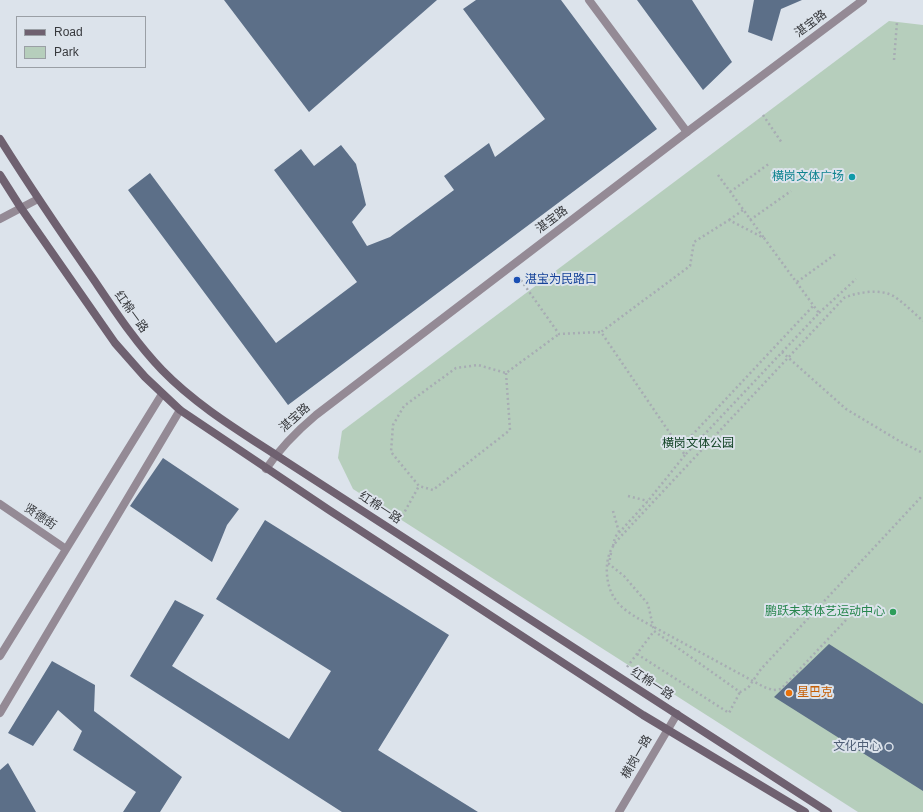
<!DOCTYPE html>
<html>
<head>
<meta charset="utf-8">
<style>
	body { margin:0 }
	#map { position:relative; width:923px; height:812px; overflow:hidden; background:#dce3eb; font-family:Helvetica,sans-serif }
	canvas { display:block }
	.legend { position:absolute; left:16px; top:16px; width:130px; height:52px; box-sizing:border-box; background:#dce3eb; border:1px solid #9a9fa5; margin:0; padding:5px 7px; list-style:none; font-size:12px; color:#37393d }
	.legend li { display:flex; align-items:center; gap:8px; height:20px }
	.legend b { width:20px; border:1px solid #9a9fa5 }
</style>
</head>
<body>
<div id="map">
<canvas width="923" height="812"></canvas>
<ul class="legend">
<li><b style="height:5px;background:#6f6170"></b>Road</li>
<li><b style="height:11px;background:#b6cebc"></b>Park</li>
</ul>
</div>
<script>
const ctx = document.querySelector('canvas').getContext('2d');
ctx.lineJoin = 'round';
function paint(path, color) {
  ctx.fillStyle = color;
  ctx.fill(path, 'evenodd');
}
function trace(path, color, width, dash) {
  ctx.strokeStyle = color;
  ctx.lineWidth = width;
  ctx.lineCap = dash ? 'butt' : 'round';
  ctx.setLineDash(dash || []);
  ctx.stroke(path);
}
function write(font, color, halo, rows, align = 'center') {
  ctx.font = font + ' Helvetica,"Noto Sans SC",sans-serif';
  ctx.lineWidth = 4;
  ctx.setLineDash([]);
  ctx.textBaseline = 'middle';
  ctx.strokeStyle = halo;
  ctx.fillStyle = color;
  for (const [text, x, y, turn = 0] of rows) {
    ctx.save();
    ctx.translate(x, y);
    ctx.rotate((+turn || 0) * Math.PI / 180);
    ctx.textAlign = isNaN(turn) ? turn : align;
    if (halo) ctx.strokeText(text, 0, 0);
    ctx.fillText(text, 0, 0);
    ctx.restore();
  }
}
const green = new Path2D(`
	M 889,21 L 923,25 L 923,812 L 858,812 L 353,489 L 338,458 L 342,431 Z`);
const building = new Path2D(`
	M 224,0 L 437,0 L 309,112 Z
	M 476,0 L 561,0 L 657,129 L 288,405 L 128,190 L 150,173 L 276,343 L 357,282 L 274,170 L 301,149 L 314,166 L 341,145 L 356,164 L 366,205 L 352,222 L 367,246 L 390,237 L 454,190 L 444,176 L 489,143 L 495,157 L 545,119 L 463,9 Z
	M 637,0 L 692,0 L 732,62 L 703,90 Z
	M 754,0 L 802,0 L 781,9 L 772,41 L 748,32 Z
	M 163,458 L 239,509 L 227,525 L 212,562 L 130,506 Z
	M 265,520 L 449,635 L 378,750 L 478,812 L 342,812 L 130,676 L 175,600 L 204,615 L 172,666 L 289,739 L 331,671 L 216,599 Z
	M 829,644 L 923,704 L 923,791 L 774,697 Z
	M 52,661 L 95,685 L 94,711 L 182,777 L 160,812 L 123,812 L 136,792 L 73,750 L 82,731 L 58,710 L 33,746 L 8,733 Z
	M 8,763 L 36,812 L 0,812 L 0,770 Z`);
const path = new Path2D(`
	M 894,60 L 897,22
	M 763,115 L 782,143
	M 718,175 L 764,238
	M 730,192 L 770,163
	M 729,220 L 743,210
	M 750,220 L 791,191
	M 518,276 L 559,334 L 601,332
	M 797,282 L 837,253
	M 819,313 L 856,279
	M 782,352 L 846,409 L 901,442 L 923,453
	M 506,373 L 510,430 L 433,490 L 419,486 L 391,452 L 393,425 L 404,406 L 456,368 L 478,365 L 506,373 L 559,334
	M 680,448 L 685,455 L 819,313 L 764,238 L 729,220 L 694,242 L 690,266 L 601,332 L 680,448 L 814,305
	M 628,496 L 648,501
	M 613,511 L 619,532
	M 400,520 L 419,486
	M 613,546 L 615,537 L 648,501 L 685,455
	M 611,553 L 609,564 L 624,576 L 648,604 L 654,631 L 740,692 L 748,688 L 761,669 L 923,495
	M 846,620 L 781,689 L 773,690 L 764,687 L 641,620 C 632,615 621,608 615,599 C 606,586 604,564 611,550 C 614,544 619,538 624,533 L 844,298 C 857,292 882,288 895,297 C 905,304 914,313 923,321
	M 637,654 L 729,713 L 740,692
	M 627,667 L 654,631`);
const service = new Path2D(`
	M 0,219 L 38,199
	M 0,504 L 66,549
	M 0,656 L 162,394
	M 0,713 L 180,410`);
const minor = new Path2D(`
	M 589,0 L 687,132
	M 619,812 L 677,714`);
const tertiary = new Path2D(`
	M 266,469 C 280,448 297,431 316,415 L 687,132 L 863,0`);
const secondary = new Path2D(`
	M 0,139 C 30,187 62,234 94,280 C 115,311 136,343 162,370 C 195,404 236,429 276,455 L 828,812
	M 0,175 L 21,208 L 115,343 L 145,377 L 180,410 L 329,510 L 643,715 L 805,812`);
const markers = [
	[852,177,4,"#0f9aa8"],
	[517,280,4,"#1a4fb4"],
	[893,612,4,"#2e9e5b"],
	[789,693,4,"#e8710a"],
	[889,747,4,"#5c6f8a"]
];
const streetNames = [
	["湛宝路",811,24,-37],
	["湛宝路",552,220,-37],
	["红棉一路",131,312,54],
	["湛宝路",295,418,-42],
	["红棉一路",380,508,33],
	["贤德街",40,517,34],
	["红棉一路",652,684,33],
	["横岗一路",637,757,-60]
];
const cultureNames = [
	["横岗文体广场",844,177]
];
const transitNames = [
	["湛宝为民路口",525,280]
];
const parkNames = [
	["横岗文体公园",698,444]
];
const leisureNames = [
	["鹏跃未来体艺运动中心",885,612]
];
const foodNames = [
	["星巴克",797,693]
];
const serviceNames = [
	["文化中心",881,747]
];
paint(green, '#b6cebc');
paint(building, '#5c6f88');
trace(path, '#a7acb3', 2.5, [2, 3]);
trace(service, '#948a95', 8);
trace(minor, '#948a95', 8);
trace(tertiary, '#948a95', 8);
trace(secondary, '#6f6170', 8);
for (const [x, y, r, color] of markers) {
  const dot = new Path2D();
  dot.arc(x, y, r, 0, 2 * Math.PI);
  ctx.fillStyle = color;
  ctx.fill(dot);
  trace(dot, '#dce3eb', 1.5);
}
write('12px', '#37393d', '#dce3eb', streetNames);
write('12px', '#0d838f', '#dce3eb', cultureNames, 'right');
write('12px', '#164399', '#dce3eb', transitNames, 'left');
write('12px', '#0b3d1f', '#dce3eb', parkNames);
write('12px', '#27864d', '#dce3eb', leisureNames, 'right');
write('12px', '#c56008', '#dce3eb', foodNames, 'left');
write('12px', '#4e5e75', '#dce3eb', serviceNames, 'right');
</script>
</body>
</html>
